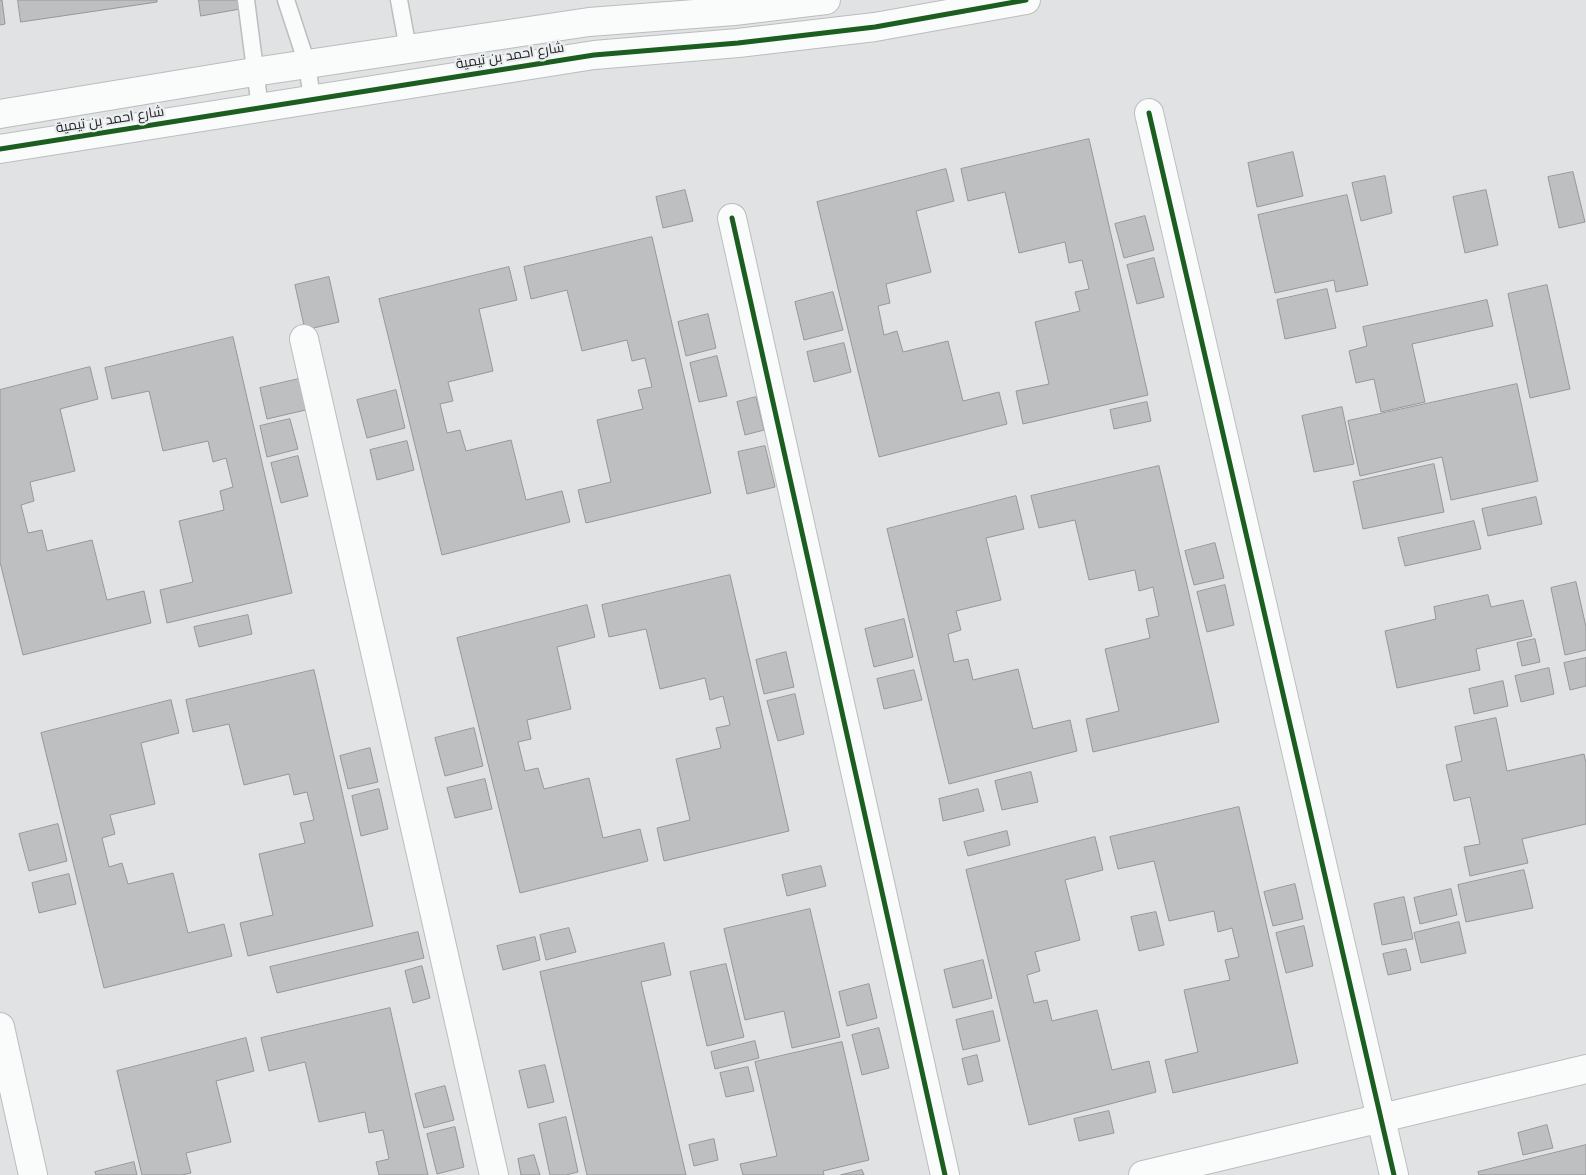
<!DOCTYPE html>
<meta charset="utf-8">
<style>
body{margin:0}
canvas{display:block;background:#e0e2e3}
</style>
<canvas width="1586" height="1175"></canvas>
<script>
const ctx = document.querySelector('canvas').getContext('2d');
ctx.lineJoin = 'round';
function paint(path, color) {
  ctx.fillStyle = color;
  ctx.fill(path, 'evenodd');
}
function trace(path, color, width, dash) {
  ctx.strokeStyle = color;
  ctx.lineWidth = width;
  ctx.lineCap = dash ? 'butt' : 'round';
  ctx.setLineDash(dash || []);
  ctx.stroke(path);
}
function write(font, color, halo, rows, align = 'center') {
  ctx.font = font + ' "Noto Serif",Cairo,serif';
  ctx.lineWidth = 4.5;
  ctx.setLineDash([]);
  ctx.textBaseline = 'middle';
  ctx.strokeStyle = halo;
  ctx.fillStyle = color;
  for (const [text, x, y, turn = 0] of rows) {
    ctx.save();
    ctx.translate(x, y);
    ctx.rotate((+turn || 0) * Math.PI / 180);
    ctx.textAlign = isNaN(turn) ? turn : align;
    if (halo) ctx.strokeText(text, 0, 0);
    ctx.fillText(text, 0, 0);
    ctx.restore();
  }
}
const building = new Path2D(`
 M 0,0 L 2,0 L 5,24 L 0,25 Z
 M 18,0 L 157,0 L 157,2 L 21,22 Z
 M 199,0 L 238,0 L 240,9 L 201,16 Z
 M 1089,139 L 1148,395 L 1023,424 L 1016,391 L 1049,384 L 1035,322 L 1080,311 L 1075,292 L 1089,289 L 1082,260 L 1069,263 L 1065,242 L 1019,253 L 1005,192 L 968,201 L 961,169 Z
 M 1293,152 L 1303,196 L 1257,207 L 1248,163 Z
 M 946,169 L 954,201 L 916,211 L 931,272 L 886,284 L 890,303 L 878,306 L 884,335 L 897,331 L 903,352 L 948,341 L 963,401 L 999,392 L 1007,424 L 879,457 L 817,202 Z
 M 1573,172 L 1585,222 L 1559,228 L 1548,177 Z
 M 1385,176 L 1392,213 L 1361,221 L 1352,183 Z
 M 685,190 L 693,221 L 663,228 L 656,197 Z
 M 1486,190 L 1498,245 L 1465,253 L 1453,197 Z
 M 1347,195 L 1368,285 L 1336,292 L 1334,280 L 1275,293 L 1258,215 Z
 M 1145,216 L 1154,250 L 1124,258 L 1115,224 Z
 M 652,237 L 711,493 L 586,523 L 578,490 L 611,482 L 597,420 L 643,409 L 638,390 L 652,387 L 645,358 L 632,361 L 627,340 L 582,351 L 567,290 L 531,299 L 524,267 Z
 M 1154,258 L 1164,297 L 1137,304 L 1127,265 Z
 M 509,267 L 517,300 L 479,309 L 493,371 L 448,382 L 453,401 L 440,404 L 447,433 L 460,430 L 466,451 L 511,440 L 526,500 L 562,491 L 570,522 L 442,555 L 379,299 Z
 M 329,277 L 339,322 L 305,330 L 295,285 Z
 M 1547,285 L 1570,389 L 1530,398 L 1508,294 Z
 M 1327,289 L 1336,328 L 1285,339 L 1277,300 Z
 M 833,292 L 843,330 L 804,340 L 795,302 Z
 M 1487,300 L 1493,326 L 1412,344 L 1425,402 L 1381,412 L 1374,379 L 1356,383 L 1349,351 L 1367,346 L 1363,327 Z
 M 708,314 L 716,348 L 686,356 L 678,322 Z
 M 233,337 L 292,593 L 167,623 L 160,590 L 193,582 L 179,521 L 224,510 L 220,491 L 233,487 L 226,458 L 213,462 L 208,441 L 163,451 L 149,391 L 112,399 L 105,368 Z
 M 844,343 L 851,372 L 814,382 L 807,352 Z
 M 717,356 L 727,396 L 699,402 L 690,363 Z
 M 90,367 L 98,399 L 60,409 L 75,471 L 30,482 L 34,501 L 21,505 L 28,533 L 42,530 L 47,551 L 92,540 L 107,600 L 144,591 L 151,623 L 23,655 L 0,562 L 0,390 Z
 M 303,378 L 310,409 L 267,419 L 260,388 Z
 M 1517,384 L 1538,481 L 1451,500 L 1442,457 L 1360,476 L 1348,421 Z
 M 396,390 L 405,428 L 367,438 L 357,400 Z
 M 756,397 L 764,430 L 745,435 L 737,402 Z
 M 1147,402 L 1151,421 L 1114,429 L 1110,410 Z
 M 1342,407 L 1354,464 L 1314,472 L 1302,416 Z
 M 290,419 L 298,449 L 267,457 L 260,426 Z
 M 407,441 L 414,470 L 377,480 L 370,450 Z
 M 765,446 L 775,487 L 747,494 L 738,452 Z
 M 298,456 L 308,496 L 281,503 L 271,463 Z
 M 1434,464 L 1444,512 L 1363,529 L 1353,482 Z
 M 1159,466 L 1219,722 L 1093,752 L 1086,719 L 1119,711 L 1105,649 L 1150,638 L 1146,619 L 1159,616 L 1153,587 L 1139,591 L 1135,570 L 1089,580 L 1075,520 L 1039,528 L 1031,496 Z
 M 1016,496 L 1024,529 L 986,538 L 1001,600 L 956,611 L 961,630 L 948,634 L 954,662 L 968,659 L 973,680 L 1018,669 L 1033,729 L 1070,720 L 1077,751 L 949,784 L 887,529 Z
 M 1536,497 L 1542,524 L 1488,536 L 1482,509 Z
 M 1474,521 L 1481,549 L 1405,566 L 1398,538 Z
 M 1215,543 L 1224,578 L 1194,585 L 1185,551 Z
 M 730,575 L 789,831 L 664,861 L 657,828 L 690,820 L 676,759 L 721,748 L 716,728 L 730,725 L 723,696 L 710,700 L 705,678 L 660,689 L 646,629 L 609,637 L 602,605 Z
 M 1576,582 L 1586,627 L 1586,650 L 1565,655 L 1551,588 Z
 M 1225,585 L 1234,625 L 1207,632 L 1197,592 Z
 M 1488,595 L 1491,607 L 1523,600 L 1532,636 L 1476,649 L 1480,670 L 1397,688 L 1385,631 L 1436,619 L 1434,607 Z
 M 587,605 L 595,637 L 557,647 L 571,709 L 527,720 L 531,739 L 518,742 L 525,771 L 538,768 L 544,789 L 589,778 L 603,838 L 640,829 L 648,861 L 520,893 L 457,638 Z
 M 248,615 L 252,634 L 199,647 L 194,627 Z
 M 904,619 L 913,657 L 874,667 L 865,629 Z
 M 1535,639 L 1540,662 L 1522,666 L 1517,643 Z
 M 786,652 L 794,687 L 764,694 L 756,660 Z
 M 1586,658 L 1586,686 L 1570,690 L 1564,663 Z
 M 1549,668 L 1554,694 L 1521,702 L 1515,676 Z
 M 314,670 L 373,926 L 248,956 L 240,923 L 273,915 L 259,854 L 305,843 L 300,823 L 314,820 L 307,792 L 294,795 L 289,774 L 244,785 L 229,724 L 193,732 L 186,700 Z
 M 914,670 L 922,700 L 884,709 L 877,679 Z
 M 1503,681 L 1508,706 L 1474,714 L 1469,689 Z
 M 795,694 L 804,734 L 778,741 L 767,701 Z
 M 171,700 L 179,733 L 141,743 L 155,804 L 110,815 L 115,834 L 102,838 L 109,867 L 122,863 L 128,884 L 173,873 L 188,933 L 224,924 L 232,956 L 104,988 L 41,733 Z
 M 1496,718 L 1507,771 L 1584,754 L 1586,763 L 1586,824 L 1522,839 L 1528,863 L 1470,876 L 1464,847 L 1480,844 L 1470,797 L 1454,801 L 1446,765 L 1462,761 L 1455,727 Z
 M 474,728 L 483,766 L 445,776 L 435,738 Z
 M 370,748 L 378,782 L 348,789 L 340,756 Z
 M 1031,772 L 1038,802 L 1002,810 L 995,781 Z
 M 485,779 L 492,809 L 455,818 L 447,788 Z
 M 379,789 L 388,829 L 361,836 L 352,796 Z
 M 978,789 L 984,811 L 943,821 L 939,799 Z
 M 1239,807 L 1298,1063 L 1173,1093 L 1165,1060 L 1198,1052 L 1184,990 L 1230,980 L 1225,960 L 1239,957 L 1232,928 L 1218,932 L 1214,911 L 1169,921 L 1154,861 L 1118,869 L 1110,837 Z
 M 58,824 L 67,861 L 29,871 L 19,834 Z
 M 1007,831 L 1010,845 L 968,856 L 964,842 Z
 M 1095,837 L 1103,870 L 1065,880 L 1080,940 L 1035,952 L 1040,971 L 1027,975 L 1034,1003 L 1047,1000 L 1052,1021 L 1097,1010 L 1112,1070 L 1149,1061 L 1156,1092 L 1029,1125 L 966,870 Z
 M 821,866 L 826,886 L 787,896 L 782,875 Z
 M 1524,870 L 1533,908 L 1466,922 L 1458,885 Z
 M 69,874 L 76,904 L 39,913 L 32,883 Z
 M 1295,884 L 1303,919 L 1273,926 L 1264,892 Z
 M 1451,889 L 1457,915 L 1420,924 L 1414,898 Z
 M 1404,897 L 1413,939 L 1382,945 L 1374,904 Z
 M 810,909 L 840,1037 L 792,1048 L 784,1011 L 745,1020 L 724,929 Z
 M 1156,912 L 1164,945 L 1139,951 L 1131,917 Z
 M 1459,922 L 1466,953 L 1421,963 L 1414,933 Z
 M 1304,926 L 1313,966 L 1286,973 L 1276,933 Z
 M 569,928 L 576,952 L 546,960 L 540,935 Z
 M 418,932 L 424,958 L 277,993 L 270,967 Z
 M 535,937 L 540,960 L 503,970 L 497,946 Z
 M 664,943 L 671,975 L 641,982 L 686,1175 L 587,1175 L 540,972 Z
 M 1406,949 L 1411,970 L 1388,975 L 1383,954 Z
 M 983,960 L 992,998 L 953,1008 L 944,970 Z
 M 726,964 L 744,1037 L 707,1046 L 690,972 Z
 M 422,966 L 430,998 L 413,1003 L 405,971 Z
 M 869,984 L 877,1018 L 847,1026 L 839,992 Z
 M 390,1008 L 428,1175 L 379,1175 L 376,1162 L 389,1159 L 383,1130 L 369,1133 L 365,1112 L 319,1122 L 305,1062 L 269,1071 L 261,1038 Z
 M 993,1011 L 1000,1041 L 963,1050 L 956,1020 Z
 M 879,1028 L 889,1068 L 862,1075 L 852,1035 Z
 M 246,1038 L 254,1071 L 216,1081 L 231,1142 L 186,1153 L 191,1173 L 182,1175 L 142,1175 L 117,1071 Z
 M 755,1041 L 759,1058 L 715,1069 L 711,1052 Z
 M 842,1042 L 869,1160 L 823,1171 L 824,1175 L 743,1175 L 740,1164 L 777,1156 L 755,1062 Z
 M 977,1055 L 983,1081 L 968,1085 L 962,1059 Z
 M 545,1065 L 554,1102 L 528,1108 L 519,1071 Z
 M 748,1067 L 754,1091 L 726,1097 L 720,1073 Z
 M 445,1086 L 454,1120 L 424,1128 L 415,1094 Z
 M 1109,1111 L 1114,1133 L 1079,1141 L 1074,1119 Z
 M 566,1117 L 578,1172 L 566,1175 L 550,1175 L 539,1124 Z
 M 1547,1125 L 1553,1148 L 1523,1155 L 1518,1133 Z
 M 455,1127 L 464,1167 L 437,1174 L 427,1134 Z
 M 714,1139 L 718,1160 L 694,1166 L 689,1145 Z
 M 1586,1145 L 1586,1175 L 1479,1175 L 1478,1172 Z
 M 534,1155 L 540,1175 L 521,1175 L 518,1159 Z
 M 134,1162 L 137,1175 L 96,1175 L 95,1172 Z
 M 862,1170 L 864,1175 L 841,1175 Z`);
paint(building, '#bdbfc0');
trace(building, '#969798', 1);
const service = new Path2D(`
 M 246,0 L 260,108
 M 286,0 L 307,64 L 312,99
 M 399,0 L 408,49`);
const minor = new Path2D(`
 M 1149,113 L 1394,1175
 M 732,218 L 945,1175
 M 304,339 L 494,1175
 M 0,1027 L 33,1175
 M 1143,1175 L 1586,1069`);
const tertiary = new Path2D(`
 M 0,114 L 254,72 L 589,22 L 734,11 L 826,0
 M 0,149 L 594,55 L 738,43 L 875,27 L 1026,0`);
trace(service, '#bbbdbe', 19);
trace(minor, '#bbbdbe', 30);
trace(tertiary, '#bbbdbe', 30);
trace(service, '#fafbfb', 16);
trace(minor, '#fafbfb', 28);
trace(tertiary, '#fafbfb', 28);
trace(new Path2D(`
 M 1149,113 L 1394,1175
 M 0,149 L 594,55 L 738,43 L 875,27 L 1026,0
 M 732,218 L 945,1175`), '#1b5e20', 5);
write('14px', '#1e1f20', '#eceff1', [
 ["شارع احمد بن تيمية",510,56,-9],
 ["شارع احمد بن تيمية",110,120,-9]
]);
</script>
